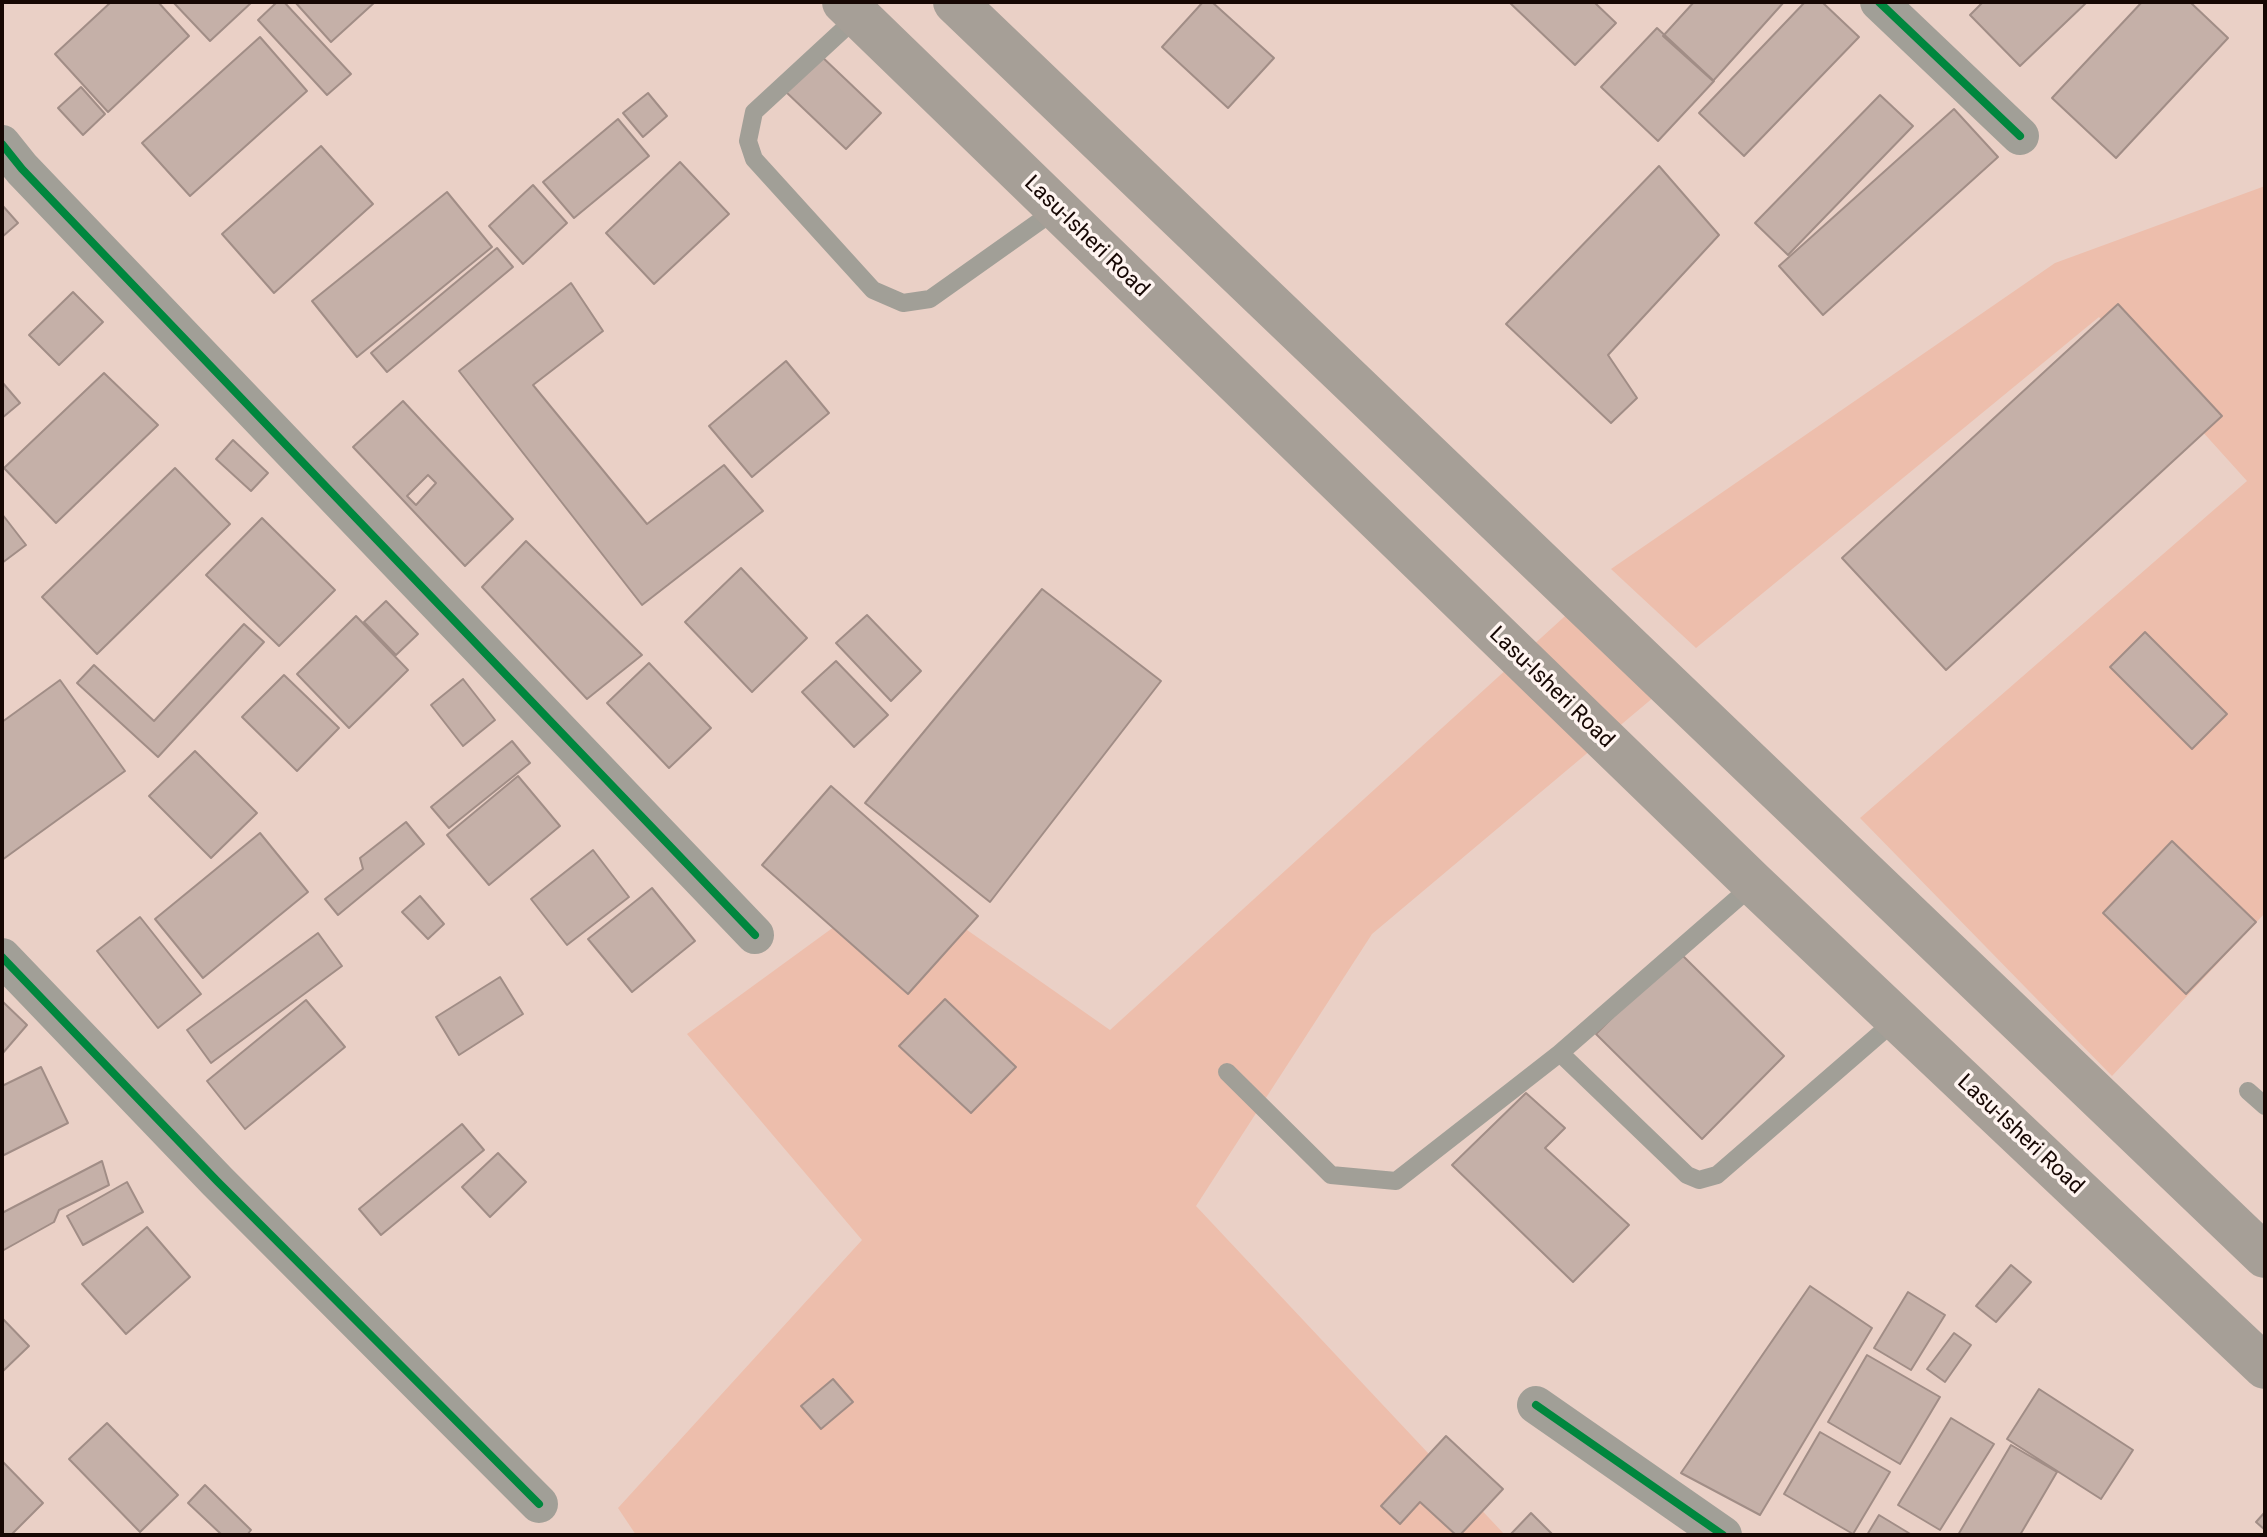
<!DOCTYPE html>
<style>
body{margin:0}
#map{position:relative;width:2267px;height:1537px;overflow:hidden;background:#ead0c6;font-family:Roboto,sans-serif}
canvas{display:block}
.frame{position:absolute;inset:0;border:4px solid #160703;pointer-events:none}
</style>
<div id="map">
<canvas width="2267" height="1537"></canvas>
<div class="frame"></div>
</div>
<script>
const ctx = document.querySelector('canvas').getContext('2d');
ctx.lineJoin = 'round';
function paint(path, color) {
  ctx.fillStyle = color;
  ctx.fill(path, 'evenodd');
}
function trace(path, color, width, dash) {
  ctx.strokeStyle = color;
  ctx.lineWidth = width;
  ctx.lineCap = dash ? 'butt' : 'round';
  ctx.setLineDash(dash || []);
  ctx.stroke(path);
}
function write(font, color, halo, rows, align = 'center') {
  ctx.font = font + ' Roboto,sans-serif';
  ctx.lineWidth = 7;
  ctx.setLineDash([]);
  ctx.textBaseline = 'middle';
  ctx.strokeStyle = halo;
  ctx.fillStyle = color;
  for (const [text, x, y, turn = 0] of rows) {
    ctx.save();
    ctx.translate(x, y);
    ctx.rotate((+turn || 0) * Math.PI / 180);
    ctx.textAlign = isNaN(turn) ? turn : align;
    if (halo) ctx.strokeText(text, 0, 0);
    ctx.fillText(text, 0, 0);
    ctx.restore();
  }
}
paint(new Path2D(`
 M 2265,186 L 2265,913 L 2112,1076 L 1860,818 L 2247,481 L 2099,317 L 1696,648 L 1611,569 L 2055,263 Z
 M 1586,597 L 1673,681 L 1372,934 L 1196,1206 L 1505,1535 L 636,1535 L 618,1508 L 862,1240 L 687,1034 L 897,881 L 1110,1030 Z`), '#edbeac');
const building = new Path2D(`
 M 111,2 L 158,2 L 189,36 L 108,112 L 55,54 Z
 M 173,2 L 252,2 L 210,41 Z
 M 277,2 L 284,2 L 351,74 L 327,95 L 258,20 Z
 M 295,2 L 375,2 L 331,42 Z
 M 1203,2 L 1212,2 L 1274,58 L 1228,108 L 1162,47 Z
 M 1509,2 L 1594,2 L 1616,23 L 1575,65 Z
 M 1694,2 L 1784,2 L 1713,81 L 1663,36 Z
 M 1805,2 L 1822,2 L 1859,37 L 1744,156 L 1699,113 Z
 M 1983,2 L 2087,2 L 2020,66 L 1970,15 Z
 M 2142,2 L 2190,2 L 2228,38 L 2116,158 L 2052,98 Z
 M 1657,28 L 1714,81 L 1658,141 L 1601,87 Z
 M 260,37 L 307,91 L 190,196 L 142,143 Z
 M 819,54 L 881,113 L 846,149 L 785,91 Z
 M 81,87 L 105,114 L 83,135 L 58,108 Z
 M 648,93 L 667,116 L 643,137 L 623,113 Z
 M 1880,95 L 1913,126 L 1788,255 L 1755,223 Z
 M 1954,109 L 1998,157 L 1823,315 L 1779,266 Z
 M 618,119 L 649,156 L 574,218 L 543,182 Z
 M 321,146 L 373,204 L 274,293 L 222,234 Z
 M 680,162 L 729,214 L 654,284 L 606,233 Z
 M 1659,166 L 1719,235 L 1608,355 L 1637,398 L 1611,423 L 1506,324 Z
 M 533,185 L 567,223 L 523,264 L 489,226 Z
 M 447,192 L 492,247 L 357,357 L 312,301 Z
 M 2,205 L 18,223 L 2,237 Z
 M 497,248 L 513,267 L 387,372 L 371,353 Z
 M 571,283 L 603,331 L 533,385 L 647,524 L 724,465 L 763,511 L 642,605 L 459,371 Z
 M 73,292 L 103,322 L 59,365 L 29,335 Z
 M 2118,304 L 2222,416 L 1946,670 L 1842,558 Z
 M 786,361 L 829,413 L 752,477 L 709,426 Z
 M 104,373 L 158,425 L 56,523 L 4,468 Z
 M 2,382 L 20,403 L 2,418 Z
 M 403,401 L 513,519 L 465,566 L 353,447 ZM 428,475 L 436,483 L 416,505 L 407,496 Z
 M 233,440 L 268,473 L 251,491 L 216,459 Z
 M 175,468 L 230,524 L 97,654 L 42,597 Z
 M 2,514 L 26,545 L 2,563 Z
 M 262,518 L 335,590 L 279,646 L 206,575 Z
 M 526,541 L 642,655 L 587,699 L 482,587 Z
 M 741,568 L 807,638 L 752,692 L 685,622 Z
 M 1042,589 L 1161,681 L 990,902 L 865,803 Z
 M 386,601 L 418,634 L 396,655 L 364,622 Z
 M 867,615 L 921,671 L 891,701 L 836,643 Z
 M 356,616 L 408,670 L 349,728 L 297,674 Z
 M 244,624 L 264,642 L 158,757 L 77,683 L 94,665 L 154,721 Z
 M 2145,632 L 2227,714 L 2192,749 L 2110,667 Z
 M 836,661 L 888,715 L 854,747 L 802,692 Z
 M 649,663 L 711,728 L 669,768 L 607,703 Z
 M 284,675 L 339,728 L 297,771 L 242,717 Z
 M 463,679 L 495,720 L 463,746 L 431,705 Z
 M 60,680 L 125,771 L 2,860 L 2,722 Z
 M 512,741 L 530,763 L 449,828 L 431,807 Z
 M 195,751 L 257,813 L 211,858 L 149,796 Z
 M 518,776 L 560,826 L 489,885 L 447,835 Z
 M 831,786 L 978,916 L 908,994 L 762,865 Z
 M 406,822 L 424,844 L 338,915 L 325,899 L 363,869 L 360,858 Z
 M 260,833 L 308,892 L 203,978 L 155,919 Z
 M 2172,841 L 2256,922 L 2186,994 L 2103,913 Z
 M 593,850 L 629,897 L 567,945 L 531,899 Z
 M 652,888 L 695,941 L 632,992 L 588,939 Z
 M 420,896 L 444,924 L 428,939 L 402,912 Z
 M 140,917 L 201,994 L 158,1028 L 97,951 Z
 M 318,933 L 342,966 L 211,1063 L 187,1030 Z
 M 1678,951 L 1784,1056 L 1702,1139 L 1596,1034 Z
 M 500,977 L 523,1014 L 459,1055 L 436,1017 Z
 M 945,999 L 1016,1067 L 971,1113 L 899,1046 Z
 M 306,1000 L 345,1047 L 245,1129 L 207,1081 Z
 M 2,1001 L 27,1025 L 2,1054 Z
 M 41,1067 L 68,1123 L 2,1156 L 2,1086 Z
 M 1526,1093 L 1565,1128 L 1545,1148 L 1629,1225 L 1573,1282 L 1452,1165 Z
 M 462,1124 L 484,1150 L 381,1235 L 359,1209 Z
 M 498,1153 L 526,1182 L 490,1217 L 462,1187 Z
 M 102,1161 L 109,1185 L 59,1210 L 54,1222 L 2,1251 L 2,1213 Z
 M 127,1182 L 143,1212 L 83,1245 L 67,1216 Z
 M 147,1227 L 190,1277 L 126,1334 L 82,1284 Z
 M 2011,1265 L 2031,1282 L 1996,1322 L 1976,1306 Z
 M 1810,1286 L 1872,1328 L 1760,1515 L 1681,1473 Z
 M 1908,1292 L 1945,1315 L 1911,1370 L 1874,1348 Z
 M 2,1318 L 29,1346 L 2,1372 Z
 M 1954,1333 L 1971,1345 L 1945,1382 L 1927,1369 Z
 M 1867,1355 L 1940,1397 L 1900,1464 L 1828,1422 Z
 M 833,1379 L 853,1402 L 821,1429 L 801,1406 Z
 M 2039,1389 L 2133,1450 L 2101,1499 L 2007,1439 Z
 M 1951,1418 L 1994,1444 L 1940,1530 L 1898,1505 Z
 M 107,1423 L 178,1495 L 140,1532 L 69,1459 Z
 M 1820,1432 L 1890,1472 L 1853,1534 L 1784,1494 Z
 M 1446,1436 L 1503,1489 L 1460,1535 L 1456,1535 L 1420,1502 L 1400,1524 L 1381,1506 Z
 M 2011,1445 L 2057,1472 L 2020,1535 L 1958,1535 Z
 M 2,1461 L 43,1503 L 11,1535 L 2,1535 Z
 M 205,1485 L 251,1530 L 247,1535 L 222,1535 L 188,1503 Z
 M 2265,1512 L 2265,1530 L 2256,1522 Z
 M 1531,1513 L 1553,1535 L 1510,1535 Z
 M 1879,1515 L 1912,1535 L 1867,1535 Z`);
paint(building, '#c5b0a8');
trace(building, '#a18d86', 2);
trace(new Path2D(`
 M 858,16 L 754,112 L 748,141 L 754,159 L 873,290 L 903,303 L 930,299 L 1057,209
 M 1754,884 L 1560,1053 L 1687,1175 L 1699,1180 L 1717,1175 L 1897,1019
 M 1227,1072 L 1331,1175 L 1396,1181 L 1560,1053
 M 2248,1091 L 2265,1106`), '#a19f97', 18);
trace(new Path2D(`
 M 1879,2 L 2020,136
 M 2,144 L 22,169 L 755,935
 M 2,957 L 217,1181 L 539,1504
 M 1536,1405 L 1723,1535`), '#a19f97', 38);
trace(new Path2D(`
 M 844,2 L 1754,884 L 2265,1367
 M 955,2 L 2265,1256`), '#a69f97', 44);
trace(new Path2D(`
 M 1879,2 L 2020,136
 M 2,144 L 22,169 L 755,935
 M 2,957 L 217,1181 L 539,1504
 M 1536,1405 L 1723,1535`), '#00873e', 8);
write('22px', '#160703', '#fef4f0', [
 ["Lasu-Isheri Road",1086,237,44],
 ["Lasu-Isheri Road",1551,688,44],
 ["Lasu-Isheri Road",2020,1135,43]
]);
</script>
